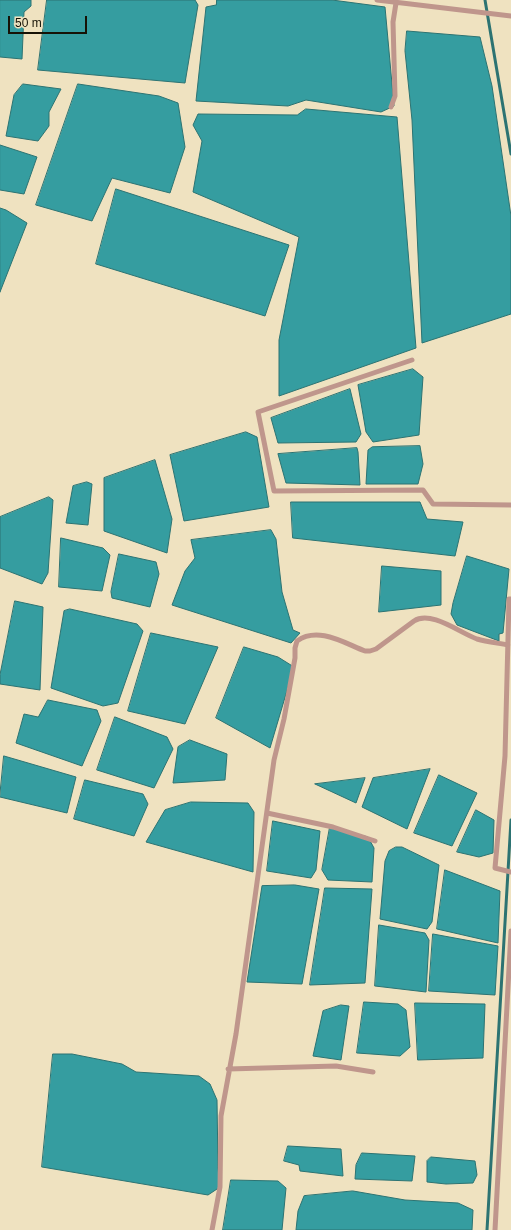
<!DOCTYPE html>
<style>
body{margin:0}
#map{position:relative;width:511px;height:1230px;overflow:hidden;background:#efe2c0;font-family:Arial,sans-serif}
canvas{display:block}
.scale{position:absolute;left:8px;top:16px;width:79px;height:18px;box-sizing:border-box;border:2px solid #161206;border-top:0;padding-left:5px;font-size:12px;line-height:14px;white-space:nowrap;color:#161206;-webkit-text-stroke:3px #efe2c0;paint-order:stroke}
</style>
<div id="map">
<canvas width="511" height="1230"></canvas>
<div class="scale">50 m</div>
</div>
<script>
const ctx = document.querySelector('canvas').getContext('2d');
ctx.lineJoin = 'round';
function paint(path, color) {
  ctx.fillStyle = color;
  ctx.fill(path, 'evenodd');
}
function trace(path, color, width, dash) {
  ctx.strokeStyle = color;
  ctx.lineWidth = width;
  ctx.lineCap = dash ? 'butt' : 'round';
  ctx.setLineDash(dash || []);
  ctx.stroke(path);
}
const water = new Path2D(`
 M 0,0 L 31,0 L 31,6 L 24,12 L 22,59 L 0,57 Z
 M 47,0 L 195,0 L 198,5 L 185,83 L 38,70 Z
 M 217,0 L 332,0 L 385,7 L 394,106 L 381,112 L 306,100 L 288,106 L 196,101 L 206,7 L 216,5 Z
 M 407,31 L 480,37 L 492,86 L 511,216 L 511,314 L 422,343 L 412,120 L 405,51 Z
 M 23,84 L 61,89 L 49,112 L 49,126 L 38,141 L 6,136 L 14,95 Z
 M 78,84 L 159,96 L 178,103 L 185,147 L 170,193 L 112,178 L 92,221 L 36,205 Z
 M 306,109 L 397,117 L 416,348 L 279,396 L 279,340 L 299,237 L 193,192 L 202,141 L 193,125 L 198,114 L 297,115 Z
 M 0,145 L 37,157 L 24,194 L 0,190 Z
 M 116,189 L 289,245 L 265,316 L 96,264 Z
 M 0,208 L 6,210 L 27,223 L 0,292 Z
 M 413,369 L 423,377 L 419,435 L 373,442 L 366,432 L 358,385 Z
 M 350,389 L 361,434 L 356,442 L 278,443 L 271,418 Z
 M 246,432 L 257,437 L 269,507 L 184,521 L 170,455 Z
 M 420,446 L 423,464 L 418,484 L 366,484 L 368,450 L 372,447 Z
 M 357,448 L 358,452 L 360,485 L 286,483 L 278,454 Z
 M 155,460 L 172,519 L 167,553 L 104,531 L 104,478 Z
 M 87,482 L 92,484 L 88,525 L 66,523 L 73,486 Z
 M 49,497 L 53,500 L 48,573 L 42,584 L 0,568 L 0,517 Z
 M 291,502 L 420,502 L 427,519 L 463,522 L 455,556 L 293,538 Z
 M 271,530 L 276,539 L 282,592 L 293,630 L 300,633 L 291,643 L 172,605 L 185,571 L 195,558 L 191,540 Z
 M 61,538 L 103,548 L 110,555 L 102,591 L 59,587 Z
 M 119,554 L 156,562 L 159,574 L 150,607 L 112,598 L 111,592 Z
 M 467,556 L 509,569 L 503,633 L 499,634 L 499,641 L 457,625 L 451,614 L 453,603 Z
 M 382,566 L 441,571 L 441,605 L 379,612 Z
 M 15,601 L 43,607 L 40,690 L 0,684 L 0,675 Z
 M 70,609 L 137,624 L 143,631 L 118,703 L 103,706 L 51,688 L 64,611 Z
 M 151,633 L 218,647 L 185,724 L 128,711 Z
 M 244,647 L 278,657 L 294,667 L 270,748 L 216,718 Z
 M 48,700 L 97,710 L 101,721 L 82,766 L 16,743 L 24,714 L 38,717 Z
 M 115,717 L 167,737 L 173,749 L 154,788 L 97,770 Z
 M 190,740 L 227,754 L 225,780 L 173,783 L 178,747 Z
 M 4,756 L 76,777 L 67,813 L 0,797 Z
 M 430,769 L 407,829 L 362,807 L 373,778 Z
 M 439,775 L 477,793 L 452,846 L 414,833 Z
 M 365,778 L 356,803 L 315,784 Z
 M 85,780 L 143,794 L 148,804 L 134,836 L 74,819 Z
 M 191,802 L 248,803 L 254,812 L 253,872 L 146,842 L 165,810 Z
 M 476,810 L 494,820 L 493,853 L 479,857 L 457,852 Z
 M 273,821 L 320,831 L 316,870 L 311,878 L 267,871 Z
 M 330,827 L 368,837 L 374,848 L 372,882 L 328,880 L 322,870 Z
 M 396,847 L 402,847 L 439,865 L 432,922 L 427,929 L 380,919 L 385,861 L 389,851 Z
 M 445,870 L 500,891 L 498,943 L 437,929 Z
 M 295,885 L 319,889 L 302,984 L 247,982 L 262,886 Z
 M 325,888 L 372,889 L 365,983 L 310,985 Z
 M 379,925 L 425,933 L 429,940 L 426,992 L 375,986 Z
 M 433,934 L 498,946 L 495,995 L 429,991 Z
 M 364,1002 L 398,1004 L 406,1010 L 410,1047 L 400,1056 L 357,1053 Z
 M 415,1003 L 485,1004 L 483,1058 L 418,1060 Z
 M 341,1005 L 349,1006 L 341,1060 L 313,1056 L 323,1011 Z
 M 53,1054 L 72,1054 L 122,1064 L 136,1072 L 199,1076 L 210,1084 L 217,1100 L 218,1168 L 220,1187 L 208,1195 L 42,1167 Z
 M 288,1146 L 341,1149 L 343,1176 L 300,1171 L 299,1165 L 284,1161 Z
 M 362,1153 L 415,1156 L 412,1181 L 355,1179 L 356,1165 Z
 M 431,1157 L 475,1161 L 477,1175 L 473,1183 L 446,1184 L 427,1182 L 427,1161 Z
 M 231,1180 L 278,1181 L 286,1188 L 282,1230 L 223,1230 Z
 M 353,1191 L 405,1200 L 458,1203 L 473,1210 L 472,1230 L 296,1230 L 298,1211 L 304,1196 Z`);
paint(water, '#359da0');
trace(water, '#2c7372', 1);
trace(new Path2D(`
 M 485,0 L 511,154
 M 487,1230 L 511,820`), '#2c7372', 3);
trace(new Path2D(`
 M 377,0 L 511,16
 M 391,107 L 395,96 L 393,22 L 396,3
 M 412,360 L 258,412 L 274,491 L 423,490 L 433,504 L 511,505
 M 511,599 L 509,599 L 505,756 L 495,868 L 511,872
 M 267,813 L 333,827 L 375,841
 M 228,1069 L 336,1066 L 373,1072
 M 212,1230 L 220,1187 L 221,1116 L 236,1034 L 274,760 L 284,719 L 295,658 L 295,648 L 297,641 C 318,626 344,643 365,651 L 370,651 L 376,649 L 414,621 C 431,610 460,633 477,639 C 487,642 498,643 508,645
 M 495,1230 L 511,931`), '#bf968c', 5);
</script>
